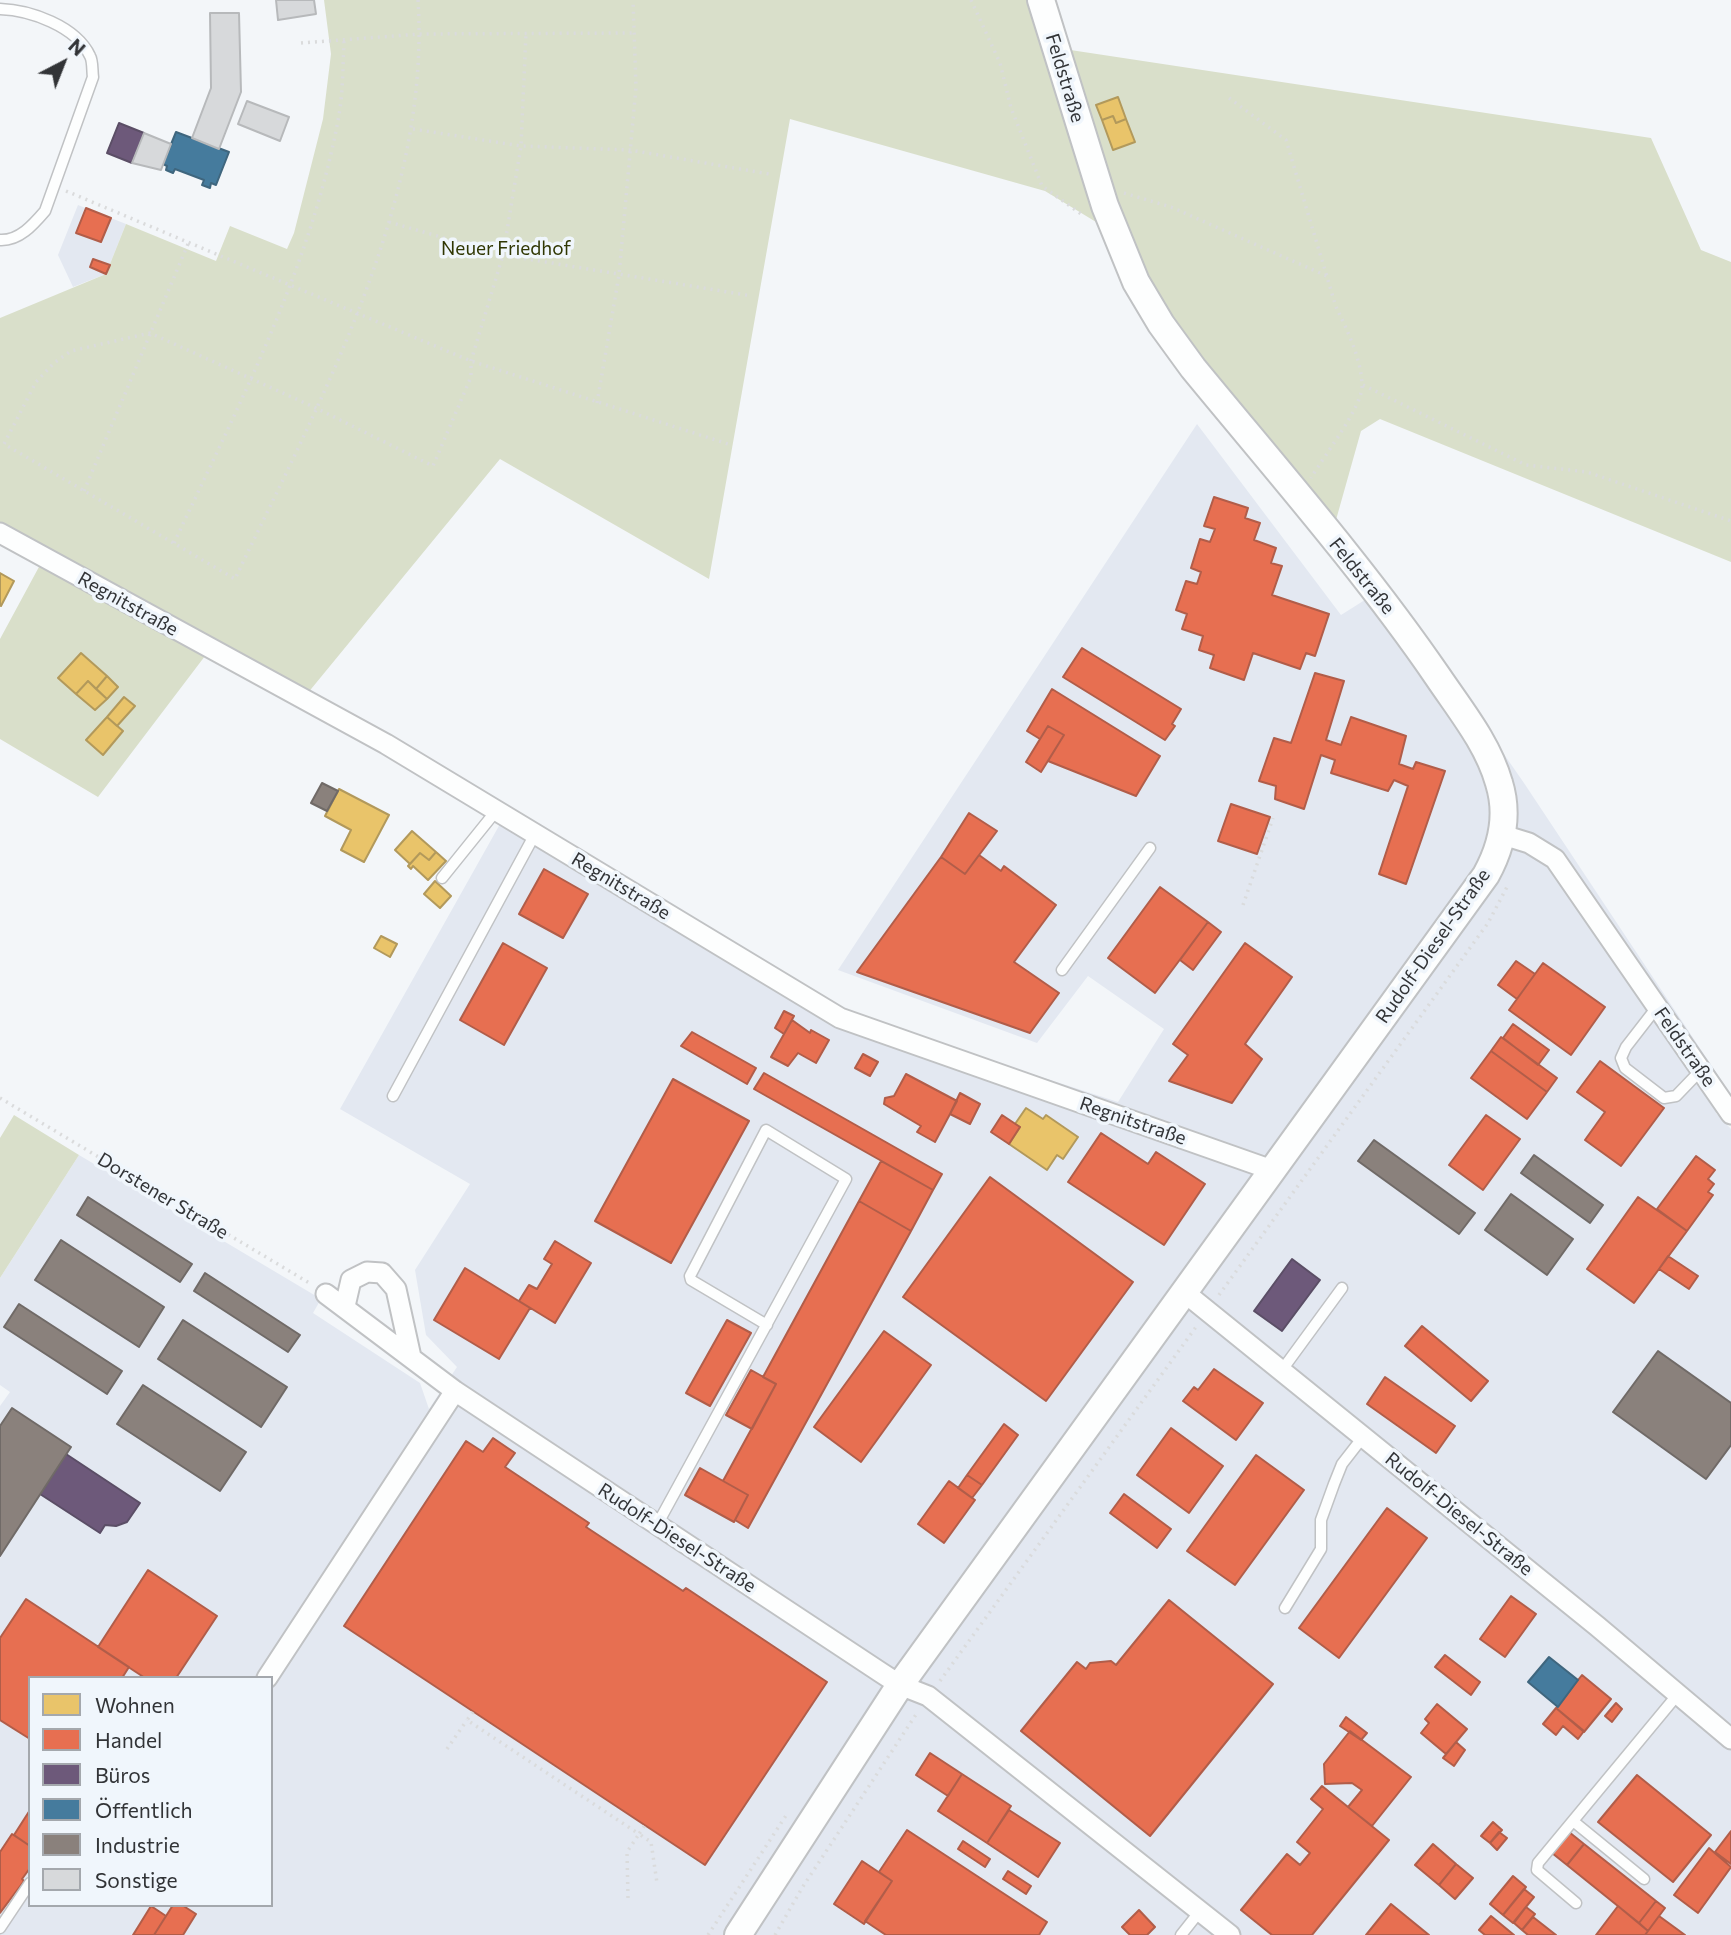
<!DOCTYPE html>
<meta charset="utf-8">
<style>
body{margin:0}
#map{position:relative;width:1731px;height:1935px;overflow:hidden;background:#f3f6f9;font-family:Commissioner,sans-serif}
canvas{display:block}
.legend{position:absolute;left:28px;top:1676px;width:245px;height:231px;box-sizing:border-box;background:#f0f6fc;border:2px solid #a4a8ad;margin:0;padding:9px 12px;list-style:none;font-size:21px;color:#323437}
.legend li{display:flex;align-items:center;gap:14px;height:35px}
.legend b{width:35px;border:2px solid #a4a8ad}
.north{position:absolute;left:28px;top:28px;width:70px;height:70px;-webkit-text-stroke:5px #f0f6fc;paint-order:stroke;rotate:42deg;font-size:19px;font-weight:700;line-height:28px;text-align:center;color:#323437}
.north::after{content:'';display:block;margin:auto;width:24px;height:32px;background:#323437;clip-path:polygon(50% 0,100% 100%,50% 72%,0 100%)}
</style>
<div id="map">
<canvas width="1731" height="1935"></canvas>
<ul class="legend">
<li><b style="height:19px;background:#e9c46a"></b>Wohnen</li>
<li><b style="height:19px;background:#e76f51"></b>Handel</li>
<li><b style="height:19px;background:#6d597a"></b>Büros</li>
<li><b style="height:19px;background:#457b9d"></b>Öffentlich</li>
<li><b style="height:19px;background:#8a817c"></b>Industrie</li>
<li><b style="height:19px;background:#d7d9db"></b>Sonstige</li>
</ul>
<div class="north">N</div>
</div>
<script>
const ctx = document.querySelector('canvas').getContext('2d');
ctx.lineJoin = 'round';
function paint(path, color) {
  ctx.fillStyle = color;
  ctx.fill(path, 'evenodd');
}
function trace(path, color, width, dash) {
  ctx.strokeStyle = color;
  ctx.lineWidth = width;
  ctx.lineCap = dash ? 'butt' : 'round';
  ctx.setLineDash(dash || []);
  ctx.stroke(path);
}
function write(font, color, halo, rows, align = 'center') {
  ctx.font = font + ' Commissioner,sans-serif';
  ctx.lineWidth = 7;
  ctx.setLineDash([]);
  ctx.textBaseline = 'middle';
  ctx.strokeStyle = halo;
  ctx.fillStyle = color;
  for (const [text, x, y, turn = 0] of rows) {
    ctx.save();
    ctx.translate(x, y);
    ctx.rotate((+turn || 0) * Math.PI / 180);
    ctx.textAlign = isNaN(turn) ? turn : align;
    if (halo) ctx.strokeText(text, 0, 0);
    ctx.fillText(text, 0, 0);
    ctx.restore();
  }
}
paint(new Path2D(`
 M 78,205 L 126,224 L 106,274 L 73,287 L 58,255 Z
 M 1197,424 L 1341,615 L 1387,586 L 1524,783 L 1731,1095 L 1716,1113 L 1731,1129 L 1731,1935 L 0,1935 L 0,1406 L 10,1392 L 0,1385 L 0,1278 L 79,1155 L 321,1299 L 313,1313 L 420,1383 L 429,1409 L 457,1367 L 426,1335 L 415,1270 L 470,1184 L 340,1109 L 509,808 L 839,1011 L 1118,1102 L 1164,1029 L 1088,976 L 1037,1043 L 838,970 ZM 30,1678 L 271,1678 L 271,1905 L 30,1905 Z`), '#e3e8f1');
paint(new Path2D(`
 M 324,0 L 1030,0 L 1044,46 L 1651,138 L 1701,250 L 1731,262 L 1731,562 L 1380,419 L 1361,431 L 1334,527 L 1161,319 L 1101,225 L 1045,191 L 790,119 L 709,579 L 500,459 L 307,694 L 0,524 L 0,318 L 106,274 L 126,224 L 216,261 L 230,226 L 287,249 L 294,233 L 323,119 L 331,54 Z
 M 40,565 L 205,656 L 98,797 L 0,739 L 0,639 Z
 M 14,1115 L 79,1155 L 0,1278 L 0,1138 Z`), '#d9dfca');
const homes = new Path2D(`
 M 1118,97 L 1126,119 L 1116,123 L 1113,116 L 1102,120 L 1096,105 Z
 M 1113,116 L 1116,123 L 1126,119 L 1135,142 L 1113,150 L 1102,120 Z
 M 0,573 L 14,581 L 1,606 L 0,605 Z
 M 81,653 L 107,676 L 96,689 L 88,681 L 76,694 L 58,678 Z
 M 107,676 L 118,687 L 107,699 L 96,689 Z
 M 88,681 L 107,699 L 95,710 L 76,694 Z
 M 124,697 L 135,706 L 117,726 L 107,717 Z
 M 107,717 L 123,731 L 103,755 L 86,740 Z
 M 339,789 L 389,815 L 364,862 L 341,850 L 351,830 L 325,816 Z
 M 412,831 L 436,852 L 429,860 L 420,853 L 410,864 L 395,850 Z
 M 436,852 L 446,861 L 428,880 L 413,866 L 411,869 L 408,866 L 420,853 L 429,860 Z
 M 435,881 L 451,896 L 440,908 L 424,894 Z
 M 381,936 L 397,944 L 390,957 L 374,948 Z
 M 1026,1108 L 1043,1119 L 1046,1115 L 1078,1137 L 1063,1159 L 1057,1155 L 1047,1170 L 1009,1144 L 1020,1127 L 1015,1124 Z`);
paint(homes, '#e9c46a');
trace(homes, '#b2995b', 2);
const shops = new Path2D(`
 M 86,208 L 111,218 L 101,242 L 76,233 Z
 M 93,259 L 110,265 L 106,274 L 90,267 Z
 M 1214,497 L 1248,508 L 1245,518 L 1260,523 L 1254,540 L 1276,548 L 1271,563 L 1282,566 L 1272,595 L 1329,614 L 1315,656 L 1306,653 L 1300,669 L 1253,653 L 1244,680 L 1210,668 L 1214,655 L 1199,650 L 1203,636 L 1182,629 L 1187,614 L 1176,610 L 1186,581 L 1197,584 L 1201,572 L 1191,568 L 1200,539 L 1210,542 L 1215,529 L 1204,526 Z
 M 1082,648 L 1181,709 L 1172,724 L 1175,726 L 1165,740 L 1063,677 Z
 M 1315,673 L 1344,681 L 1326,740 L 1341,745 L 1351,717 L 1406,736 L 1399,764 L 1413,769 L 1416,762 L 1445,771 L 1406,884 L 1379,874 L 1408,786 L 1394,780 L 1388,791 L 1331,773 L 1335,760 L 1321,755 L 1304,809 L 1275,799 L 1276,786 L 1259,781 L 1274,738 L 1291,743 Z
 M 1052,689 L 1160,756 L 1136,796 L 1048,761 L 1064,735 L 1048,726 L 1040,739 L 1027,731 Z
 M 1048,726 L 1064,735 L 1041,772 L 1026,762 Z
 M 1231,804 L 1270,817 L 1257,854 L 1218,841 Z
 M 969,813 L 997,831 L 965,874 L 941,857 Z
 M 979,855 L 1001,871 L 1004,866 L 1056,905 L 1014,962 L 1059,993 L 1030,1033 L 857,972 L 941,857 L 965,874 Z
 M 544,869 L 588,894 L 563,938 L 519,914 Z
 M 1160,887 L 1208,922 L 1155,993 L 1108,958 Z
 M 1208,922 L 1221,932 L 1193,970 L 1180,960 Z
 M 503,943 L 547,968 L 504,1045 L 460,1020 Z
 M 1245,943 L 1292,977 L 1245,1044 L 1262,1059 L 1232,1103 L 1169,1081 L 1188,1055 L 1173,1044 Z
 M 1516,961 L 1535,974 L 1517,999 L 1498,985 Z
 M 1543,963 L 1605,1007 L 1571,1055 L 1509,1010 Z
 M 784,1011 L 794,1016 L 784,1034 L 775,1028 Z
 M 792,1020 L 810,1033 L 811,1030 L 829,1040 L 816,1063 L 798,1053 L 788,1066 L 771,1057 Z
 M 1513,1024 L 1549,1050 L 1538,1065 L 1503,1038 Z
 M 692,1032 L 756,1068 L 747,1084 L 681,1046 Z
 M 1501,1037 L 1557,1078 L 1547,1092 L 1491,1051 Z
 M 1491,1051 L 1547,1092 L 1527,1119 L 1471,1078 Z
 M 863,1054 L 878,1062 L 870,1076 L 855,1068 Z
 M 1600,1061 L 1664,1108 L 1621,1166 L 1585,1140 L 1605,1112 L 1577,1092 Z
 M 764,1073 L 942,1174 L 933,1190 L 754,1089 Z
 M 906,1074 L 957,1101 L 935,1142 L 917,1132 L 921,1126 L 884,1104 L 885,1098 L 894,1096 Z
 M 673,1079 L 749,1121 L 671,1263 L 595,1221 Z
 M 960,1093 L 980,1104 L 970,1124 L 950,1114 Z
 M 1002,1115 L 1020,1127 L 1009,1144 L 991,1132 Z
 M 1486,1115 L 1520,1139 L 1483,1190 L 1449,1165 Z
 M 1101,1133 L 1148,1164 L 1156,1152 L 1205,1184 L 1164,1245 L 1068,1182 Z
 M 1696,1156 L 1715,1170 L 1708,1179 L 1714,1184 L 1708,1192 L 1713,1195 L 1687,1231 L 1657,1209 Z
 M 881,1161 L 933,1190 L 911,1231 L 859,1201 Z
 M 990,1177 L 1133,1282 L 1046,1401 L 903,1297 Z
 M 1638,1197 L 1687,1231 L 1634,1303 L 1587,1269 Z
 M 859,1201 L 911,1231 L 748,1528 L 735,1520 L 748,1495 L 723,1481 L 776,1384 L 763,1377 Z
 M 555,1241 L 591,1263 L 555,1323 L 519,1301 L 529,1285 L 537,1289 L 552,1264 L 544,1259 Z
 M 1668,1256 L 1698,1276 L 1689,1289 L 1659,1269 Z
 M 465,1268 L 530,1308 L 499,1359 L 434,1320 Z
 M 727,1320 L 751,1333 L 710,1406 L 686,1393 Z
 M 1422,1326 L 1488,1381 L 1471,1401 L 1405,1346 Z
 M 884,1331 L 931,1365 L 861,1462 L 814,1427 Z
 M 1214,1369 L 1263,1403 L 1236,1440 L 1183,1401 L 1194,1387 L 1198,1390 Z
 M 751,1370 L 776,1384 L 752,1429 L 726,1415 Z
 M 1385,1377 L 1455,1426 L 1436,1453 L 1367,1404 Z
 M 1004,1424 L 1018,1435 L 982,1485 L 967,1475 Z
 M 1171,1428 L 1223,1466 L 1189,1513 L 1137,1475 Z
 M 493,1438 L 515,1453 L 505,1467 L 589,1523 L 586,1527 L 683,1591 L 686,1588 L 827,1682 L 705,1865 L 344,1626 L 466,1441 L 483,1452 Z
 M 1256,1455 L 1304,1490 L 1235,1585 L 1187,1551 Z
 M 700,1468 L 748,1495 L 734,1522 L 685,1495 Z
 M 967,1475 L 982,1485 L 972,1498 L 958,1488 Z
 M 949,1481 L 975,1500 L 944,1543 L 918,1524 Z
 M 1124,1494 L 1171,1529 L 1157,1548 L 1110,1513 Z
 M 1387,1508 L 1427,1538 L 1339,1658 L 1299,1628 Z
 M 148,1570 L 217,1616 L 176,1678 L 145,1678 L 98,1647 Z
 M 1511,1596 L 1536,1614 L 1505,1657 L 1480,1639 Z
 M 26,1599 L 129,1667 L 122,1678 L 30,1678 L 30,1739 L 0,1720 L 0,1638 Z
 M 1169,1600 L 1273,1684 L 1150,1836 L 1021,1731 L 1077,1662 L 1086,1669 L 1090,1663 L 1111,1661 L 1116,1665 Z
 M 1445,1655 L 1480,1682 L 1471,1695 L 1435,1667 Z
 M 1582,1675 L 1611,1699 L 1584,1732 L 1556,1708 Z
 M 1616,1703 L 1622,1709 L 1612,1722 L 1605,1716 Z
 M 1437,1704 L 1467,1729 L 1446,1754 L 1421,1733 L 1429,1723 L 1425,1719 Z
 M 1556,1708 L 1584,1731 L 1578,1739 L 1563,1726 L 1556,1735 L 1543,1724 Z
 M 1346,1717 L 1367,1733 L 1361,1740 L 1340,1726 Z
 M 1350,1731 L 1411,1777 L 1372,1826 L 1348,1807 L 1362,1790 L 1352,1783 L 1325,1784 L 1324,1764 Z
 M 1456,1742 L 1465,1750 L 1454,1766 L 1443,1758 Z
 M 930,1753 L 962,1774 L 948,1796 L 916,1775 Z
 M 962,1774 L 1011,1806 L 987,1843 L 938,1811 Z
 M 1637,1775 L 1711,1835 L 1673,1882 L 1598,1822 Z
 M 1322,1786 L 1389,1840 L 1312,1935 L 1272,1935 L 1241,1910 L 1287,1854 L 1300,1865 L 1310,1853 L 1297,1842 L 1323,1809 L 1311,1799 Z
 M 30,1810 L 30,1846 L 14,1835 Z
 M 1009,1810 L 1060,1843 L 1038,1877 L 987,1843 Z
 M 1493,1822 L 1502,1830 L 1490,1843 L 1481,1836 Z
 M 907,1830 L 1047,1922 L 1039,1935 L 886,1935 L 865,1921 L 892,1881 L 879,1872 Z
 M 1731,1831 L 1731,1864 L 1715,1852 Z
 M 1499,1832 L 1507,1838 L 1497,1850 L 1490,1843 Z
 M 1569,1832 L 1584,1844 L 1567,1865 L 1552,1853 Z
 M 12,1834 L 30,1846 L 30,1868 L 22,1879 L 24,1881 L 0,1913 L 0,1852 Z
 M 963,1841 L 990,1859 L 985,1867 L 958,1849 Z
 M 1433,1844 L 1456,1864 L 1439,1885 L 1415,1865 Z
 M 1584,1844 L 1656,1901 L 1639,1923 L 1567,1865 Z
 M 1709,1848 L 1731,1867 L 1698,1913 L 1674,1895 Z
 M 862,1861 L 892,1881 L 864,1924 L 834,1904 Z
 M 1456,1864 L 1473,1878 L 1455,1899 L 1439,1885 Z
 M 1008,1871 L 1031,1886 L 1026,1894 L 1003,1879 Z
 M 1513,1876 L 1526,1887 L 1503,1915 L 1490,1904 Z
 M 1524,1889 L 1534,1897 L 1513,1923 L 1503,1915 Z
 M 1656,1901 L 1665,1908 L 1648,1931 L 1639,1923 Z
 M 1391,1904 L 1429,1935 L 1366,1935 Z
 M 173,1905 L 182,1905 L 196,1914 L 183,1935 L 154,1935 Z
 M 151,1906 L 166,1916 L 154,1935 L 133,1935 Z
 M 1618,1906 L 1648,1931 L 1645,1935 L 1596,1935 Z
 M 1526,1907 L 1535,1914 L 1522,1930 L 1514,1923 Z
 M 1139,1910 L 1155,1927 L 1147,1935 L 1130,1935 L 1122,1927 Z
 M 1491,1916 L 1514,1935 L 1485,1935 L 1479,1930 Z
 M 1659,1916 L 1685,1935 L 1645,1935 Z
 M 1533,1917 L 1556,1935 L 1528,1935 L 1522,1930 Z`);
paint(shops, '#e76f51');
trace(shops, '#b15d49', 2);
const offices = new Path2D(`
 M 119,123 L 144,133 L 132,163 L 107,153 Z
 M 1292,1259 L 1320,1280 L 1282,1331 L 1254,1311 Z
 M 66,1454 L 140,1503 L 127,1522 L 116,1526 L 105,1525 L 100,1533 L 40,1494 Z`);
paint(offices, '#6d597a');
trace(offices, '#5b4e66', 2);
const public = new Path2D(`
 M 176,132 L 229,152 L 216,185 L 211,183 L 210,188 L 202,185 L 204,180 L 175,169 L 173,173 L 166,170 L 167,166 L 163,164 Z
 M 1549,1657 L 1578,1680 L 1558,1707 L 1528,1682 Z`);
paint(public, '#457b9d');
trace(public, '#3f667e', 2);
const industry = new Path2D(`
 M 322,783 L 338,791 L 327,811 L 311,803 Z
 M 1374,1140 L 1475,1213 L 1459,1234 L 1358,1161 Z
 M 1534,1155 L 1603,1205 L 1590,1223 L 1521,1173 Z
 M 1511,1194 L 1573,1239 L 1547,1275 L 1485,1230 Z
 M 88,1197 L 192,1264 L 180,1282 L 77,1215 Z
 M 61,1240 L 164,1307 L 139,1347 L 35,1280 Z
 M 205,1273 L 300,1335 L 288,1352 L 194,1291 Z
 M 19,1304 L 122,1371 L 107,1394 L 4,1327 Z
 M 183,1320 L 287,1387 L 261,1427 L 158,1359 Z
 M 1658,1351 L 1731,1403 L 1731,1445 L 1706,1479 L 1613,1412 Z
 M 143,1385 L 246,1452 L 220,1491 L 117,1424 Z
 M 12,1408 L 71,1447 L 0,1556 L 0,1426 Z`);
paint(industry, '#8a817c');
trace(industry, '#706a67', 2);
const building = new Path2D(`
 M 276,0 L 314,0 L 316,14 L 278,20 Z
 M 210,13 L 239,13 L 241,92 L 219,149 L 192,138 L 211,88 Z
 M 247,101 L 289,117 L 280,141 L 238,124 Z
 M 144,133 L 171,144 L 161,170 L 132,163 Z`);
paint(building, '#d7d9db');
trace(building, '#b7b9bb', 2);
const lane = new Path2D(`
 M 0,9 C 30,10 76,26 90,56 C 93,61 92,71 93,77 L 45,211 C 33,225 19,241 0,240
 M 442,878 L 496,811
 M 1062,970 L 1150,848
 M 1657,1007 L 1626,1047 L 1621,1058 L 1625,1068 L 1664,1098 L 1676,1096 L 1701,1070
 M 393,1096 L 535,834
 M 1282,1370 L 1342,1288
 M 657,1525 L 846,1179 L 766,1130 L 690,1276 L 691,1280 L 767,1325
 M 1285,1608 L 1321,1549 L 1321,1520 L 1334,1484 L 1342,1464 L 1363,1437
 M 1573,1821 L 1644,1879
 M 1576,1903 L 1537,1870 L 1538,1863 L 1678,1694
 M 0,1928 L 30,1883
 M 1181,1935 L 1200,1911`);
const street = new Path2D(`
 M 0,533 L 386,744 L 840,1018 L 1272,1170
 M 1503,835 L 1529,843 L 1555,859 L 1731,1114
 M 1184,1292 L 1597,1626 L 1731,1739
 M 326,1294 L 455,1391 L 880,1672 L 900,1685 L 928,1696 L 1230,1935
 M 345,1306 L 351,1280 L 367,1272 L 382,1273 L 396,1289 L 411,1357
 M 267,1678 L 455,1391`);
const secondary = new Path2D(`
 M 738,1935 L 900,1685 L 1486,875 C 1502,846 1509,815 1499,783 C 1488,744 1461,711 1438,677 C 1364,569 1276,469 1193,368 L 1161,324 L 1136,282 L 1105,206 L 1041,0`);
trace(lane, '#c0c2c4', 13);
trace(street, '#c0c2c4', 23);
trace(secondary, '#c0c2c4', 30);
trace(new Path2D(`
 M 418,0 C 431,202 319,402 235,579 L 4,444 L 36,382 L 54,363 L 71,351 L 150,333 L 316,408 L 433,466 L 471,377 L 471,361 L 503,255 L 521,146 L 526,33
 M 971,0 L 1000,63 L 1011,108 L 1042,186 L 1084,216
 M 301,43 L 420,34 L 634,33
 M 1229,98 L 1286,140 L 1336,307 C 1347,329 1361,359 1362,384 C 1364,405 1323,457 1311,478
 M 413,129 L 521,146 L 630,150 L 769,174
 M 66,191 L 471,361 L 728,444
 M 1124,193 L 1171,207 L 1329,277
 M 389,222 L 503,255 L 752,296
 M 1363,385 L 1526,465 L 1587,472 L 1731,521
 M 597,403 L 619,275 L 636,87 L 633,0
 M 84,491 L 188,244
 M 174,543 C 238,406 312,266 339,115 C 343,91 343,65 344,41
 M 1243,905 L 1273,818
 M 0,1098 L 311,1284
 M 1219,1295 L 1488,923 L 1507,887
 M 940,1681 L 1196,1327
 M 473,1712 L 467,1720 L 639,1834 L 645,1825
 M 447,1749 L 467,1720
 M 628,1898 L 627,1852 L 639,1834 L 651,1842 L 657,1883
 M 708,1935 L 787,1814
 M 775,1935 L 802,1888 L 917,1713`), '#dadbdc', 3.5, [2, 5]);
trace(lane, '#fdfefe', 10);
trace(street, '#fdfefe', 19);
trace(secondary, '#fdfefe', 26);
write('19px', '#323437', '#f0f6fc', [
 ["Feldstraße",1065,78,73],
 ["Feldstraße",1362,576,51],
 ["Regnitstraße",128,604,29],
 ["Regnitstraße",621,886,31],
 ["Rudolf-Diesel-Straße",1433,946,-55],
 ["Feldstraße",1685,1047,55],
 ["Regnitstraße",1133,1121,19],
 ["Dorstener Straße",163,1196,31],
 ["Rudolf-Diesel-Straße",1459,1514,39],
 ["Rudolf-Diesel-Straße",677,1538,33]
]);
write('19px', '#303703', '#f0f6fc', [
 ["Neuer Friedhof",506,249]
]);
</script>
